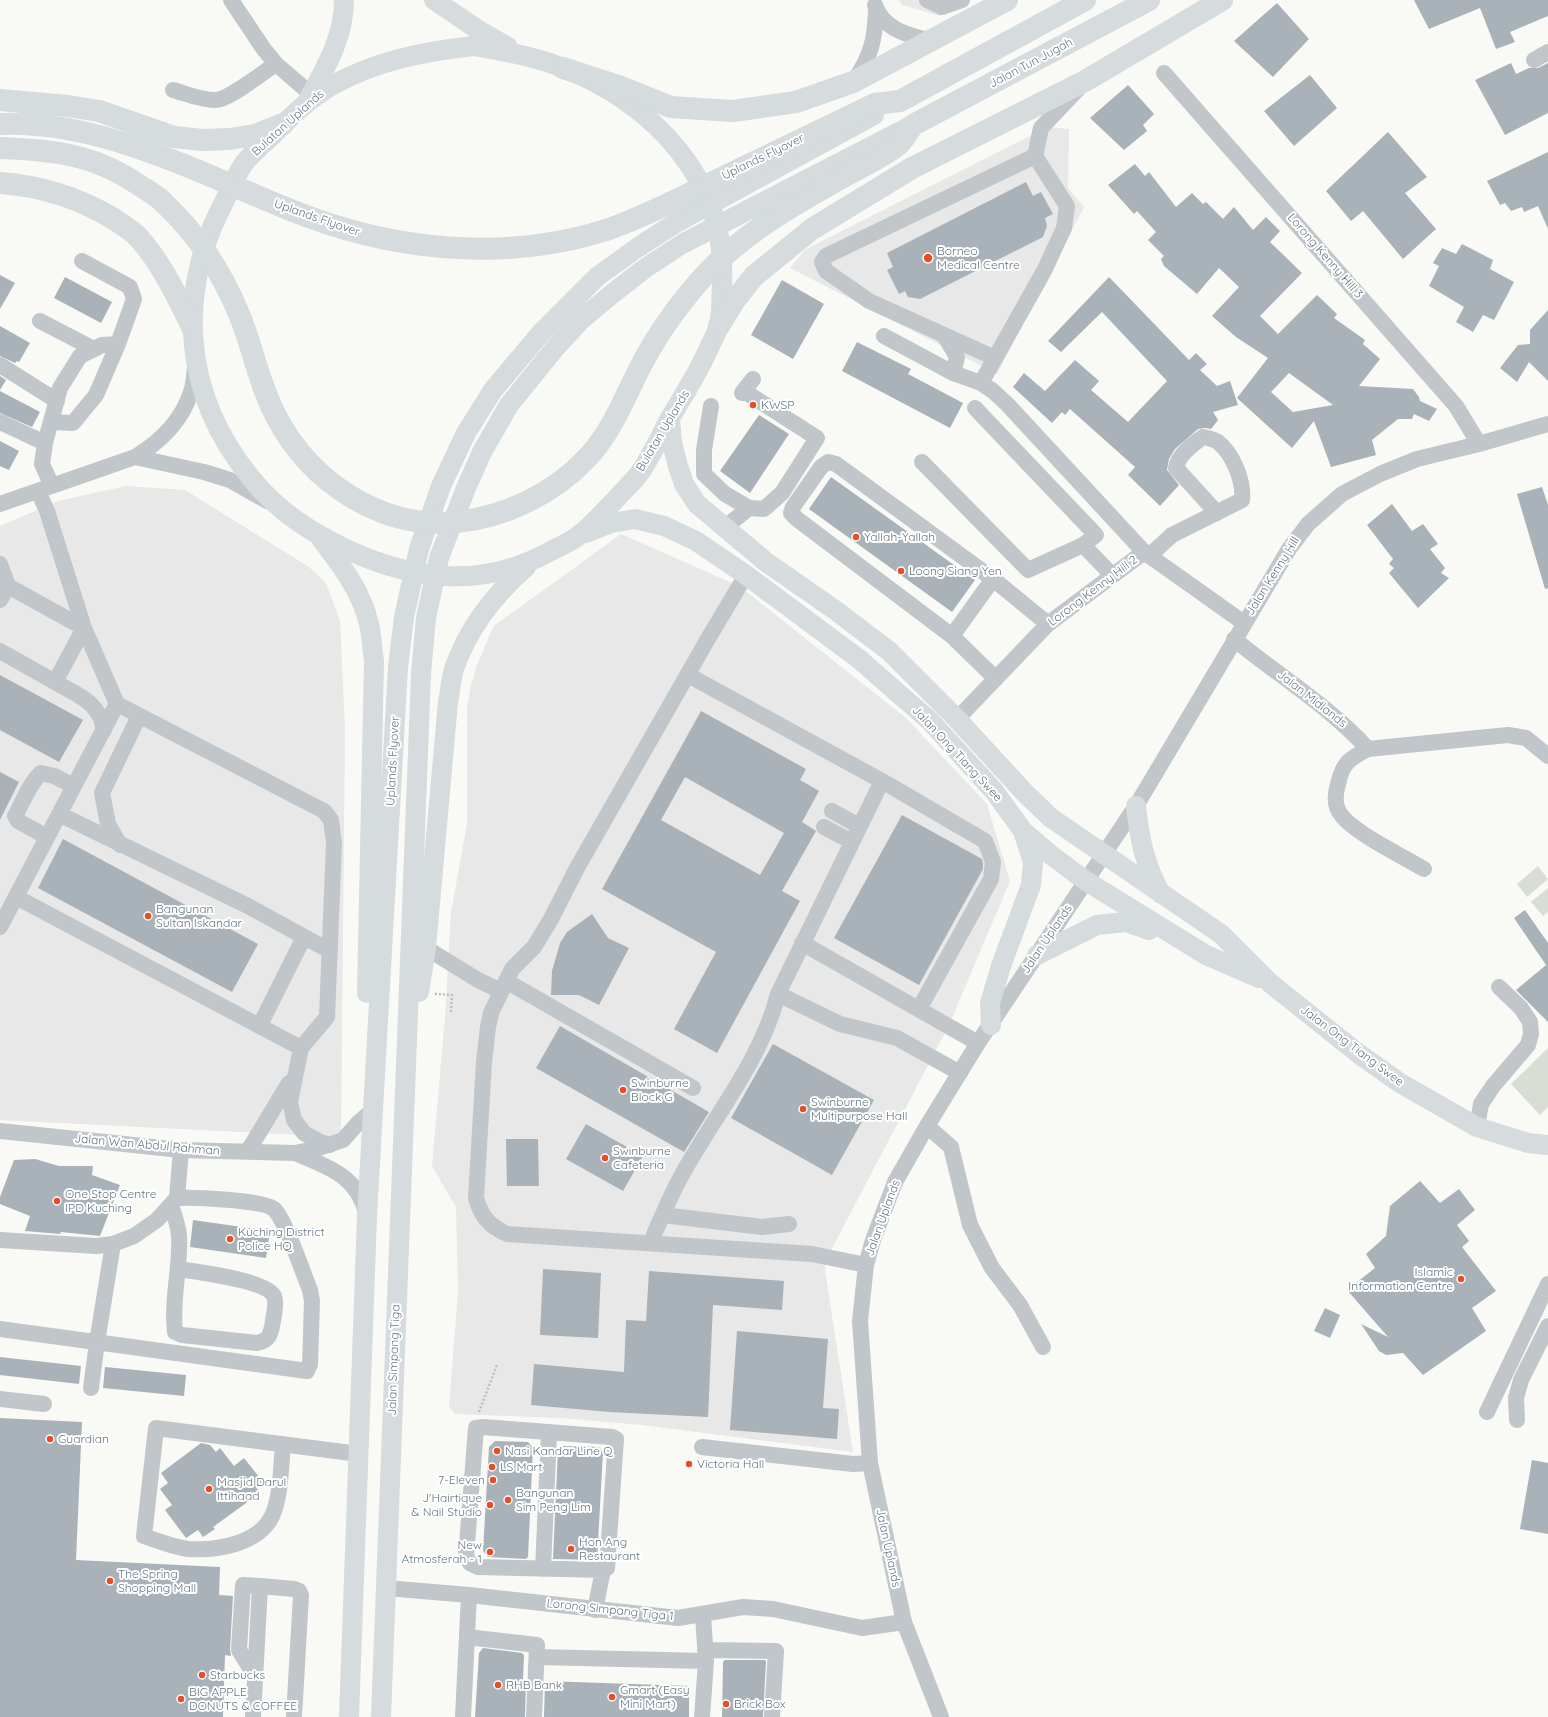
<!DOCTYPE html>
<style>
body{margin:0}
canvas{display:block;background:#f9f9f6}
</style>
<canvas width="1548" height="1717"></canvas>
<script>
const ctx = document.querySelector('canvas').getContext('2d');
ctx.lineJoin = 'round';
function paint(path, color) {
  ctx.fillStyle = color;
  ctx.fill(path, 'evenodd');
}
function trace(path, color, width, dash) {
  ctx.strokeStyle = color;
  ctx.lineWidth = width;
  ctx.lineCap = dash ? 'butt' : 'round';
  ctx.setLineDash(dash || []);
  ctx.stroke(path);
}
function write(font, color, halo, rows, align = 'center') {
  ctx.font = font + ' Quicksand,sans-serif';
  ctx.lineWidth = 4;
  ctx.setLineDash([]);
  ctx.textBaseline = 'middle';
  ctx.strokeStyle = halo;
  ctx.fillStyle = color;
  for (const [text, x, y, turn = 0] of rows) {
    ctx.save();
    ctx.translate(x, y);
    ctx.rotate((+turn || 0) * Math.PI / 180);
    ctx.textAlign = isNaN(turn) ? turn : align;
    if (halo) ctx.strokeText(text, 0, 0);
    ctx.fillText(text, 0, 0);
    ctx.restore();
  }
}
paint(new Path2D(`
 M 899,0 L 972,0 L 940,16 L 902,5 Z
 M 1049,127 L 1069,129 L 1068,188 L 1084,207 L 997,374 L 790,268 L 806,249 L 1028,137 L 1041,128 Z
 M 126,486 L 185,490 L 309,567 L 326,583 L 340,621 L 345,729 L 341,1137 L 0,1120 L 0,526 L 58,501 Z
 M 621,534 L 739,586 L 906,718 L 987,804 L 1010,881 L 949,1025 L 827,1258 L 825,1270 L 853,1452 L 642,1425 L 561,1418 L 455,1414 L 449,1406 L 458,1292 L 456,1207 L 432,1166 L 445,1018 L 451,912 L 467,824 L 467,707 L 471,685 L 477,665 L 494,626 Z`), '#e7e8e7');
paint(new Path2D(`
 M 1538,866 L 1548,879 L 1527,897 L 1517,884 Z
 M 1548,888 L 1548,912 L 1543,916 L 1531,902 Z
 M 1548,1048 L 1548,1107 L 1540,1115 L 1511,1084 Z`), '#d9ded5');
paint(new Path2D(`
 M 1414,0 L 1548,0 L 1548,16 L 1510,32 L 1515,42 L 1496,49 L 1480,8 L 1429,29 Z
 M 1277,3 L 1309,39 L 1273,77 L 1234,41 Z
 M 1511,63 L 1516,74 L 1529,68 L 1538,68 L 1548,63 L 1548,113 L 1505,135 L 1475,80 Z
 M 1310,75 L 1337,108 L 1294,146 L 1264,111 Z
 M 1128,85 L 1154,114 L 1143,125 L 1147,131 L 1124,150 L 1090,118 Z
 M 1388,132 L 1427,177 L 1405,193 L 1436,229 L 1403,259 L 1363,211 L 1351,221 L 1326,191 Z
 M 1548,152 L 1548,229 L 1538,206 L 1524,212 L 1522,207 L 1511,211 L 1505,203 L 1500,205 L 1487,181 Z
 M 1135,164 L 1145,176 L 1149,172 L 1176,207 L 1192,193 L 1203,204 L 1206,202 L 1223,219 L 1234,207 L 1253,230 L 1266,217 L 1280,231 L 1270,242 L 1302,273 L 1260,316 L 1278,334 L 1317,295 L 1337,314 L 1334,318 L 1365,340 L 1363,344 L 1380,359 L 1359,386 L 1413,389 L 1419,397 L 1420,401 L 1437,409 L 1429,421 L 1414,414 L 1412,419 L 1398,419 L 1372,440 L 1376,455 L 1331,467 L 1314,421 L 1292,448 L 1237,398 L 1268,358 L 1236,337 L 1212,316 L 1239,287 L 1219,268 L 1197,294 L 1164,266 L 1161,259 L 1164,256 L 1148,240 L 1156,232 L 1137,211 L 1134,214 L 1108,185 ZM 1289,373 L 1333,405 L 1293,412 L 1271,392 Z
 M 1026,182 L 1033,196 L 1041,192 L 1053,214 L 1045,218 L 1047,226 L 1043,237 L 920,299 L 908,297 L 905,291 L 899,294 L 887,270 L 893,267 L 887,253 Z
 M 1462,244 L 1493,260 L 1490,269 L 1514,282 L 1494,320 L 1483,315 L 1473,332 L 1456,322 L 1464,307 L 1429,286 L 1439,266 L 1433,263 L 1442,248 L 1456,254 Z
 M 0,275 L 15,283 L 0,309 Z
 M 65,277 L 112,302 L 101,323 L 54,298 Z
 M 1109,277 L 1189,360 L 1196,353 L 1207,364 L 1200,370 L 1217,386 L 1230,381 L 1238,405 L 1213,412 L 1218,420 L 1211,429 L 1205,428 L 1198,429 L 1175,449 L 1169,459 L 1167,470 L 1179,485 L 1160,506 L 1128,475 L 1135,467 L 1070,409 L 1065,415 L 1062,412 L 1052,423 L 1013,387 L 1024,373 L 1045,391 L 1075,360 L 1099,381 L 1091,390 L 1128,422 L 1167,381 L 1102,312 L 1061,352 L 1048,341 Z
 M 782,280 L 824,304 L 793,359 L 751,335 Z
 M 1548,310 L 1548,381 L 1529,362 L 1517,382 L 1500,368 L 1518,345 L 1530,344 L 1530,330 Z
 M 0,326 L 30,343 L 19,362 L 17,361 L 15,363 L 0,356 Z
 M 857,342 L 911,369 L 908,374 L 963,403 L 950,428 L 842,371 Z
 M 0,376 L 6,380 L 0,390 Z
 M 0,391 L 40,412 L 32,427 L 0,413 Z
 M 759,415 L 789,434 L 750,493 L 720,471 Z
 M 0,441 L 19,451 L 9,470 L 0,466 Z
 M 831,477 L 975,580 L 952,612 L 809,509 Z
 M 1542,487 L 1548,505 L 1548,588 L 1545,589 L 1517,494 Z
 M 1392,504 L 1412,531 L 1423,524 L 1438,544 L 1430,549 L 1445,568 L 1441,573 L 1449,578 L 1418,608 L 1389,573 L 1394,568 L 1389,564 L 1393,559 L 1367,525 Z
 M 0,675 L 83,720 L 59,762 L 0,730 Z
 M 701,711 L 806,769 L 800,780 L 819,791 L 802,822 L 816,831 L 782,891 L 800,901 L 717,1053 L 674,1029 L 716,952 L 602,889 ZM 685,777 L 784,833 L 760,875 L 661,820 Z
 M 0,772 L 19,782 L 0,820 Z
 M 902,815 L 982,859 L 983,863 L 983,869 L 919,985 L 834,938 Z
 M 63,839 L 258,944 L 232,992 L 38,888 Z
 M 1525,910 L 1548,943 L 1548,1022 L 1516,990 L 1546,965 L 1514,918 Z
 M 592,914 L 608,938 L 629,948 L 599,1005 L 579,995 L 551,995 L 552,971 L 560,943 L 567,932 Z
 M 560,1026 L 709,1112 L 684,1152 L 536,1068 Z
 M 773,1044 L 874,1100 L 832,1175 L 731,1118 Z
 M 586,1124 L 643,1156 L 623,1191 L 566,1159 Z
 M 506,1139 L 538,1139 L 539,1186 L 507,1186 Z
 M 35,1159 L 59,1166 L 93,1166 L 92,1175 L 120,1185 L 100,1236 L 61,1232 L 60,1234 L 25,1231 L 30,1216 L 0,1204 L 0,1197 L 14,1160 Z
 M 1420,1181 L 1440,1203 L 1459,1189 L 1475,1210 L 1457,1225 L 1469,1241 L 1462,1247 L 1496,1291 L 1472,1308 L 1486,1331 L 1423,1375 L 1403,1353 L 1386,1355 L 1379,1351 L 1361,1324 L 1388,1337 L 1347,1290 L 1375,1268 L 1366,1254 L 1386,1236 L 1390,1206 Z
 M 193,1220 L 270,1231 L 266,1258 L 190,1247 Z
 M 543,1269 L 601,1273 L 598,1338 L 540,1335 Z
 M 649,1271 L 784,1281 L 782,1310 L 713,1305 L 708,1417 L 609,1412 L 531,1405 L 534,1364 L 624,1372 L 626,1320 L 646,1321 Z
 M 1325,1308 L 1340,1315 L 1330,1338 L 1314,1331 Z
 M 737,1331 L 828,1339 L 823,1408 L 839,1409 L 837,1439 L 730,1430 Z
 M 0,1357 L 81,1366 L 79,1384 L 0,1375 Z
 M 105,1367 L 186,1375 L 184,1396 L 103,1388 Z
 M 0,1418 L 82,1422 L 76,1560 L 220,1567 L 219,1595 L 233,1596 L 230,1649 L 231,1656 L 225,1655 L 223,1717 L 0,1717 Z
 M 495,1441 L 528,1442 L 533,1448 L 528,1557 L 526,1559 L 488,1557 L 483,1551 L 489,1447 Z
 M 201,1443 L 210,1445 L 216,1452 L 220,1448 L 234,1466 L 244,1458 L 263,1482 L 256,1487 L 260,1493 L 213,1527 L 215,1529 L 203,1537 L 198,1530 L 186,1538 L 165,1510 L 172,1505 L 160,1489 L 168,1483 L 161,1473 Z
 M 561,1446 L 599,1447 L 603,1452 L 597,1560 L 553,1559 L 558,1449 Z
 M 1532,1460 L 1548,1463 L 1548,1534 L 1520,1529 Z
 M 483,1648 L 522,1653 L 524,1655 L 523,1680 L 526,1680 L 525,1717 L 475,1717 L 479,1653 Z
 M 725,1660 L 765,1660 L 766,1662 L 763,1717 L 722,1717 L 723,1662 Z
 M 545,1681 L 689,1686 L 689,1717 L 544,1717 Z`), '#a9b2b8');
trace(new Path2D(`
 M 435,994 L 452,995 L 451,1012
 M 479,1412 L 497,1365`), '#bbbfc1', 2.5, [2, 2]);
trace(new Path2D(`
 M 231,0 L 263,48 L 276,64 L 311,94
 M 927,0 L 942,7 L 962,0
 M 875,5 C 883,30 909,35 931,41
 M 1534,60 L 1548,52
 M 1164,73 L 1456,406 L 1479,444
 M 854,81 C 871,56 875,40 876,10
 M 173,90 C 187,94 201,100 215,100 C 229,100 263,72 276,64
 M 40,321 L 94,349
 M 944,335 L 957,357 L 953,373
 M 884,336 L 953,373 L 981,383 L 993,391 L 1007,404 L 1144,552 L 1244,623
 M 995,358 L 869,301 L 826,271 L 822,262 L 826,256 L 1035,156
 M 0,365 L 57,401
 M 981,383 L 1044,271 L 1064,228 L 1067,206 L 1035,156 L 1041,128 L 1078,89
 M 711,406 L 704,450 L 704,474 L 725,494 L 749,508 L 764,509 L 782,493 L 817,438 L 747,393 L 742,393 L 753,379
 M 975,408 L 1096,535 L 1083,545 L 1112,575
 M 0,422 L 45,443
 M 52,422 L 73,423 L 96,395 L 118,344
 M 135,457 L 204,472 L 230,480 L 267,501
 M 922,462 L 1028,570 L 1083,545
 M 52,486 L 42,464 L 45,443 L 60,388 L 80,356 L 102,345 L 118,344 L 134,299 L 130,287 L 82,261
 M 0,504 L 135,457 C 160,442 182,420 191,392 C 194,384 194,375 195,367
 M 724,528 L 749,508
 M 1149,556 L 1172,535 L 1242,500 C 1244,481 1233,454 1218,442 C 1214,439 1208,438 1203,437 C 1193,444 1178,455 1176,468 L 1217,513
 M 0,564 L 8,586 L 0,600
 M 746,575 L 709,637 L 577,868 L 551,919 L 534,947 L 512,969 L 491,1013 L 488,1027 L 484,1062 L 476,1198 C 481,1216 489,1226 507,1234 L 812,1254 L 866,1265
 M 8,586 L 84,628 L 117,704 L 324,811 L 331,820 L 334,843 L 327,1017 L 301,1048 L 290,1102 L 294,1120 L 304,1133 L 320,1142 L 330,1145
 M 952,636 L 993,579
 M 1234,639 C 1279,676 1329,706 1368,749 L 1508,735 L 1526,738 L 1548,756
 M 0,651 L 55,682 L 84,628 L 47,511 L 38,491
 M 688,675 L 882,781 L 985,841 L 993,862 L 991,879 L 919,1009
 M 996,679 L 952,636 L 797,519 L 791,513 L 793,507 L 821,467 L 828,462 L 836,464 L 993,579 L 1048,624
 M 55,682 C 77,695 100,702 104,730
 M 957,719 L 1048,624 L 1144,552
 M 1368,749 C 1349,759 1343,762 1338,784 C 1335,794 1334,807 1342,816 C 1355,833 1404,857 1424,869
 M 832,811 L 859,826
 M 59,814 L 248,906 L 330,951
 M 824,827 L 852,842
 M 47,837 L 18,821 L 15,816 C 23,802 29,784 41,773 L 54,776 L 74,786
 M 120,845 L 108,824 L 102,793 L 139,716
 M 16,897 L 301,1048
 M 0,927 L 117,704
 M 802,943 L 978,1043
 M 426,948 L 478,980 L 501,991
 M 506,981 L 693,1088
 M 778,994 L 840,1024 L 897,1038 L 960,1073
 M 260,1025 L 304,937
 M 927,1126 L 951,1147 L 970,1225 L 992,1268 L 1020,1305 L 1043,1347
 M 1477,1127 L 1481,1104 L 1493,1086 L 1528,1045 L 1531,1034 L 1530,1022 L 1521,1008 L 1499,987
 M 0,1131 L 181,1150 L 295,1153 L 319,1148 L 343,1140 L 358,1123 L 373,1110
 M 248,1151 L 289,1083
 M 295,1153 C 327,1167 357,1175 366,1213
 M 171,1205 C 174,1214 178,1225 179,1235 C 181,1267 171,1300 175,1332 L 182,1335 L 257,1343 C 270,1340 271,1333 273,1321 C 274,1314 277,1303 274,1296 C 266,1280 197,1272 178,1269
 M 663,1215 L 762,1227 L 789,1224
 M 0,1240 L 96,1246 L 113,1244 L 134,1236 L 157,1220 L 177,1198 L 181,1150
 M 652,1242 L 655,1232 C 664,1212 673,1190 684,1171 C 716,1114 762,1058 778,994 L 882,781
 M 0,1329 L 307,1371 L 310,1364 L 312,1301 L 310,1290 C 303,1273 285,1219 274,1209 C 263,1200 193,1197 177,1198
 M 91,1388 L 97,1342 L 113,1244
 M 0,1399 L 44,1404
 M 1487,1412 L 1548,1284
 M 1517,1420 L 1516,1398 L 1521,1380 L 1548,1326
 M 283,1444 C 281,1465 281,1497 272,1516 C 259,1544 216,1551 188,1549 C 174,1547 158,1541 144,1536 L 156,1428 L 359,1454
 M 702,1447 L 853,1464 L 870,1463
 M 543,1569 L 549,1433
 M 386,1588 L 469,1595 L 678,1618 L 743,1607 L 773,1609 L 862,1628 L 904,1622
 M 595,1610 L 603,1570 L 607,1568 L 616,1439 L 612,1437 L 483,1427 L 476,1428 L 466,1557 L 470,1563 L 478,1567 L 603,1570
 M 467,1637 L 537,1645 L 534,1717
 M 705,1650 L 776,1651 L 772,1717
 M 537,1657 L 706,1661
 M 255,1676 L 239,1650 L 243,1585 L 260,1586
 M 253,1717 L 260,1586 L 294,1589 L 299,1591 L 301,1595 L 294,1717
 M 463,1717 L 469,1595
 M 702,1717 L 706,1661 L 703,1615
 M 941,1717 L 904,1622 L 870,1463 L 860,1321 L 866,1265 L 873,1240 L 895,1182 L 927,1126 L 978,1043 L 1136,806 L 1289,549 L 1308,524 L 1342,494 L 1380,474 L 1417,459 L 1479,444 L 1548,424`), '#c1c6ca', 16);
trace(new Path2D(`
 M 434,0 L 480,31 L 508,47
 M 473,46 C 503,51 532,56 561,67 C 653,103 728,180 722,284 C 721,297 722,312 719,325 C 717,333 712,341 709,348 C 698,373 683,396 669,420 C 660,437 652,455 641,471 C 635,480 626,488 619,496 C 606,509 593,525 578,536 C 569,543 558,547 549,552 C 483,588 417,581 350,551 C 312,533 278,512 251,478 C 183,395 175,294 225,200 C 231,188 237,174 244,163 C 252,153 264,143 274,134 C 290,117 310,98 331,86 C 376,61 421,52 473,46 Z
 M 309,98 C 326,67 344,37 344,0
 M 670,419 L 672,442 L 677,463 L 684,484 L 697,504 L 766,562 L 835,610 L 889,651 L 957,719 L 1024,792 L 1051,818 L 1221,934 L 1270,983 L 1359,1054 L 1400,1083 L 1477,1127 L 1528,1143 L 1548,1145
 M 586,533 L 611,523 L 635,519 L 664,526 L 696,541 L 746,575 L 859,659 L 930,721 L 994,791 L 1023,831 L 1051,855 L 1086,881 L 1206,955 L 1259,978
 M 321,539 C 341,565 362,592 369,624 C 372,636 372,649 374,661 L 367,993
 M 1136,806 C 1139,838 1145,865 1161,894
 M 1037,955 L 1097,925 L 1126,922 L 1149,930
 M 419,992 L 426,948 L 448,702 C 450,691 451,679 454,669 C 468,628 494,595 526,567
 M 991,1025 L 990,1003 L 1001,966 L 1031,885 L 1033,862 L 1023,831
 M 349,1717 L 367,1216 L 398,667 L 404,617 L 419,549 L 441,486 L 466,433 L 493,390 L 541,333 L 598,276 L 637,248 L 674,224 L 874,115
 M 381,1717 L 421,674 L 426,618 L 439,558 L 466,488 L 482,452 L 509,405 L 556,347 L 582,319 L 612,294 L 644,269 L 682,244 L 913,125`), '#d6dbde', 20);
trace(new Path2D(`
 M 563,68 L 621,87 L 671,107 L 733,111 L 796,102 L 853,82 L 1007,0
 M 0,100 L 68,106 L 99,111 L 174,137 L 203,140 L 230,139 L 255,135 L 283,124
 M 0,124 C 101,120 197,172 288,209 C 388,250 501,263 606,230 C 639,219 672,202 703,187 C 761,159 818,131 875,104 L 900,101 L 1085,0
 M 0,148 C 53,150 94,154 139,185 C 148,191 158,196 165,204 C 198,235 222,273 239,314 C 253,348 259,384 276,416 C 310,482 382,530 457,522 C 505,517 553,494 586,459 C 613,432 626,393 644,360 C 660,330 681,302 703,277 C 739,237 785,210 831,184 C 851,172 880,159 898,145 C 904,140 908,132 913,125 L 1149,0
 M 0,183 C 41,186 77,197 112,218 C 121,224 132,230 139,238 C 162,264 177,296 192,327
 M 719,326 L 735,300 L 754,276 L 812,229 L 912,168 L 1085,81 L 1222,0`), '#d6dbde', 22);
for (const [x, y, r, color] of [
 [928,258,5,"#e74d28"],
 [753,405,4,"#e74d28"],
 [856,537,4,"#e74d28"],
 [901,571,4,"#e74d28"],
 [148,916,4,"#e74d28"],
 [623,1090,4,"#e74d28"],
 [803,1109,4,"#e74d28"],
 [605,1158,4,"#e74d28"],
 [57,1201,4,"#e74d28"],
 [230,1239,4,"#e74d28"],
 [1461,1279,4,"#e74d28"],
 [50,1439,4,"#e74d28"],
 [497,1451,4,"#e74d28"],
 [689,1464,4,"#e74d28"],
 [492,1467,4,"#e74d28"],
 [493,1480,4,"#e74d28"],
 [209,1489,4,"#e74d28"],
 [508,1500,4,"#e74d28"],
 [490,1505,4,"#e74d28"],
 [571,1549,4,"#e74d28"],
 [490,1552,4,"#e74d28"],
 [110,1581,4,"#e74d28"],
 [202,1675,4,"#e74d28"],
 [498,1685,4,"#e74d28"],
 [612,1697,4,"#e74d28"],
 [181,1699,4,"#e74d28"],
 [726,1704,4,"#e74d28"]
]) {
  const dot = new Path2D();
  dot.arc(x, y, r, 0, 2 * Math.PI);
  ctx.fillStyle = color;
  ctx.fill(dot);
  trace(dot, '#fff', 1.5);
}
write('12px', '#637682', '#fff', [
 ["Jalan Tun Jugah",1031,63,-28],
 ["Bulatan Uplands",288,123,-42],
 ["Uplands Flyover",763,157,-26],
 ["Uplands Flyover",317,218,19],
 ["Lorong Kenny Hill 3",1325,256,49],
 ["Bulatan Uplands",663,431,-59],
 ["Jalan Kenny Hill",1273,576,-58],
 ["Lorong Kenny Hill 2",1093,591,-37],
 ["Jalan Midlands",1312,699,38],
 ["Jalan Ong Tiang Swee",957,754,47],
 ["Uplands Flyover",393,761,-87],
 ["Jalan Uplands",1047,939,-56],
 ["Jalan Ong Tiang Swee",1352,1046,37],
 ["Jalan Wan Abdul Rahman",147,1145,5],
 ["Jalan Uplands",883,1218,-70],
 ["Jalan Simpang Tiga",394,1360,-88],
 ["Jalan Uplands",888,1548,78],
 ["Lorong Simpang Tiga 1",610,1610,6]
]);
write('12px', '#637682', '#fff', [
 ["Borneo",937,251],
 ["Medical Centre",937,265],
 ["KWSP",761,405],
 ["Yallah-Yallah",864,537],
 ["Loong Siang Yen",909,571],
 ["Bangunan",156,909],
 ["Sultan Iskandar",156,923],
 ["Swinburne",631,1083],
 ["Block G",631,1097],
 ["Swinburne",811,1102],
 ["Multipurpose Hall",811,1116],
 ["Swinburne",613,1151],
 ["Cafeteria",613,1165],
 ["One Stop Centre",65,1194],
 ["IPD Kuching",65,1208],
 ["Kuching District",238,1232],
 ["Police HQ",238,1246],
 ["Islamic",1453,1272,"right"],
 ["Information Centre",1453,1286,"right"],
 ["Guardian",58,1439],
 ["Nasi Kandar Line Q",505,1451],
 ["Victoria Hall",697,1464],
 ["LS Mart",500,1467],
 ["7-Eleven",485,1480,"right"],
 ["Masjid Darul",217,1482],
 ["Ittihaad",217,1496],
 ["Bangunan",516,1493],
 ["Sim Peng Lim",516,1507],
 ["J'Hairtique",482,1498,"right"],
 ["& Nail Studio",482,1512,"right"],
 ["Hon Ang",579,1542],
 ["Restaurant",579,1556],
 ["New",482,1545,"right"],
 ["Atmosferah - 1",482,1559,"right"],
 ["The Spring",118,1574],
 ["Shopping Mall",118,1588],
 ["Starbucks",210,1675],
 ["RHB Bank",506,1685],
 ["Gmart (Easy",620,1690],
 ["Mini Mart)",620,1704],
 ["BIG APPLE",189,1692],
 ["DONUTS & COFFEE",189,1706],
 ["Brick Box",734,1704]
], 'left');
</script>
